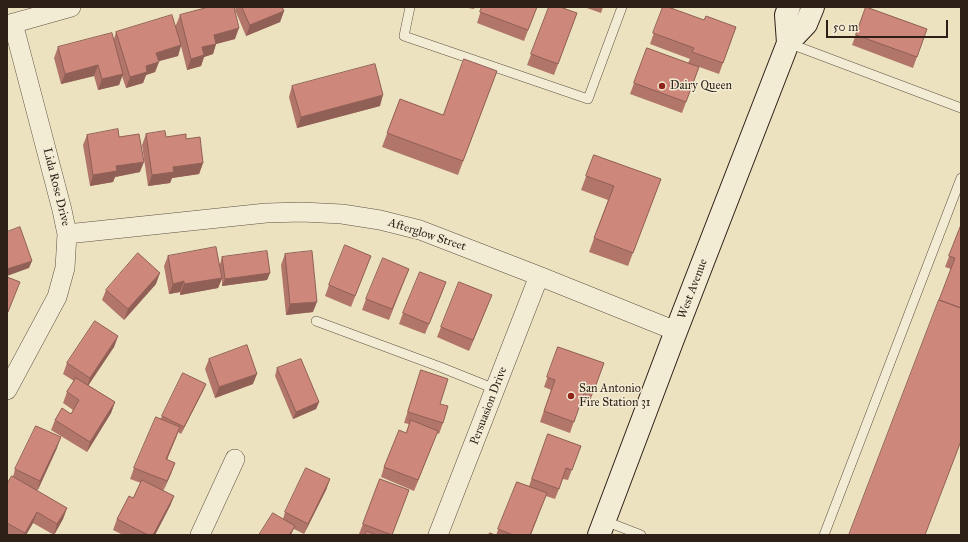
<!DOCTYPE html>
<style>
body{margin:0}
#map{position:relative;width:968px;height:542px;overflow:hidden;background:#ede2bf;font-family:"IM FELL Great Primer",serif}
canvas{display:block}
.frame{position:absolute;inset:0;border:8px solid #2e1f17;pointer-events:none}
.scale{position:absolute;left:826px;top:20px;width:122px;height:18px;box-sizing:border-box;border:2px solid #2e1f17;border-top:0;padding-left:5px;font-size:12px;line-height:14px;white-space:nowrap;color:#2e1f17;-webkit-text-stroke:3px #f3ecd5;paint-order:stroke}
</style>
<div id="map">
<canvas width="968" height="542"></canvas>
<div class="frame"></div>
<div class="scale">50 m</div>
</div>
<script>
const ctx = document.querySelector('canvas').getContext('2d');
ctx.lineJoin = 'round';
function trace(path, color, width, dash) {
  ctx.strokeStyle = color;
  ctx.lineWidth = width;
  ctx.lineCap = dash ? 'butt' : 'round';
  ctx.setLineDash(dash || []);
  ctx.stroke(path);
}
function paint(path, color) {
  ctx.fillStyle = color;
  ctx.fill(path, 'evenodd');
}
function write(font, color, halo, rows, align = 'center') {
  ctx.font = font + ' "IM FELL Great Primer",serif';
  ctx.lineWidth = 3;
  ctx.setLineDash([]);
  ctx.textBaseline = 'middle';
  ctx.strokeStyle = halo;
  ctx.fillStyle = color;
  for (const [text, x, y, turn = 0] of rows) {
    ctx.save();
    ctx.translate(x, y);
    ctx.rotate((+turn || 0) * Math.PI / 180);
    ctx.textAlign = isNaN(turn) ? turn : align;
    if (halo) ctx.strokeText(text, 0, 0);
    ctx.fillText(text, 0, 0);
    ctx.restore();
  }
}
const lane = new Path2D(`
 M 410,7 L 404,36 L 588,99 L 622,7
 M 788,43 L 961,108
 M 316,321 L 440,367 L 495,389
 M 605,521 L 641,535
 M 824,535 L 961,178`);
const street = new Path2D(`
 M 7,25 L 71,7
 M 67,234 L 266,213 L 302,212 L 342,214 L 380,220 L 420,230 L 539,276 L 676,331
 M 7,390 L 57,297 L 65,268 L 67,234 L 62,210 L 13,23
 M 200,535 L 235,459
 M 438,535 L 539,276`);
const secondary = new Path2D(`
 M 788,43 L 786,15 L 789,7
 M 599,535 L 673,339 L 788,43 L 806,24 L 813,7`);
trace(lane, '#5e5041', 10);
trace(street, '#5e5041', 20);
trace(secondary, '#2e1f17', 24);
trace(lane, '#f3ecd5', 9);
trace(street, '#f3ecd5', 19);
trace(secondary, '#f3ecd5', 22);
paint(new Path2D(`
 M 236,7 L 282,7 L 284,11 L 280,22 L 246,36 L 235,10 Z
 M 463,7 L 475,7 L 474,9 Z
 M 482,7 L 537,7 L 524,41 L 477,23 Z
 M 549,7 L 577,13 L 554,75 L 527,65 Z
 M 584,7 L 603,7 L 601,13 Z
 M 663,7 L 704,20 L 736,27 L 719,74 L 688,63 L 690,59 L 650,44 Z
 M 866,7 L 927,29 L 913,68 L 852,45 Z
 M 180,15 L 235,39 L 216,44 L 213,54 L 204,57 L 201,66 L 187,70 L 181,46 L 178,56 L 159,61 L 155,72 L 146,75 L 143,83 L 126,88 L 122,76 L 119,85 L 98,90 L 94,76 L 61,84 L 54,58 L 58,47 L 114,39 L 116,32 L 176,25 Z
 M 647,48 L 699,67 L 682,113 L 630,94 Z
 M 497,71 L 458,175 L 382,147 L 400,99 L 443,115 Z
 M 292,86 L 380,106 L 297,128 L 289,97 Z
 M 146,134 L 166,137 L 186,139 L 203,163 L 199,174 L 172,178 L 170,183 L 148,186 L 142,145 Z
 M 87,135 L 119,137 L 140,172 L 115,177 L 113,182 L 90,186 L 83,145 Z
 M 594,155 L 661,179 L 628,266 L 589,252 L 608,200 L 581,190 Z
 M 961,225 L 925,535 L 951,269 L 945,267 Z
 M 285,254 L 313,312 L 286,315 L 281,265 Z
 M 168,256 L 220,264 L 222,257 L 270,273 L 267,280 L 222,286 L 222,279 L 218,288 L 180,295 L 180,292 L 169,294 L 164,266 Z
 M 371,256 L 351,307 L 325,296 L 329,285 Z
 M 409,269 L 389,320 L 362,310 L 366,299 Z
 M 446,282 L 425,334 L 399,324 L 403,313 Z
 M 156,284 L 124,320 L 102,300 L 106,290 Z
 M 492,295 L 469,351 L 437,337 L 441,327 Z
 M 118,336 L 114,347 L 88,385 L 115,402 L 111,413 L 87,452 L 51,430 L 55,420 L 71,414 L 73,410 L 63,403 L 67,392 L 74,381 L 63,374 L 67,363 Z
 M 558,347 L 604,363 L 589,404 L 581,401 L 570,433 L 540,422 L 551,390 L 544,387 Z
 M 209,359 L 253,384 L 215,398 L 205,369 Z
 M 277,368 L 319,402 L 316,409 L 293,419 L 275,376 Z
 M 421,370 L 440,404 L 443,423 L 439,434 L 437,433 L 414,491 L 381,477 L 384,467 L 406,433 L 409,424 L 404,423 Z
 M 206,384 L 203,391 L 181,434 L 178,432 L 167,460 L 175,463 L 163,491 L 174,496 L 170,506 L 155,535 L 123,535 L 113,530 L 117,519 L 133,498 L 141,483 L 130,479 L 134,468 L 162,416 Z
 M 548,434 L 581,446 L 568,480 L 563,479 L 555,499 L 546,496 L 531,535 L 496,535 L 517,482 L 529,486 Z
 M 57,448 L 37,491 L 67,508 L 63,519 L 54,535 L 33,523 L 26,535 L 7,535 L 7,484 L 13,477 L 15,469 Z
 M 330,479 L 326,490 L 304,534 L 294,529 L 283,519 L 285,512 Z
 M 380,479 L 409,490 L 392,535 L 361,535 L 359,534 Z`), '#b1756a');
paint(new Path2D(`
 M 284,11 L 280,22 L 246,36 L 250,25 Z
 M 239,28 L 235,39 L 216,44 L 213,54 L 204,57 L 201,66 L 187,70 L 191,59 L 214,35 Z
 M 181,45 L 178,56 L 152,63 L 156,53 Z
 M 159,62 L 155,72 L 146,75 L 143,83 L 126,88 L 130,77 L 146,66 Z
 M 98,65 L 94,76 L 61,84 L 65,74 Z
 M 123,74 L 119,85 L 98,90 L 102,79 Z
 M 383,95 L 380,106 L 297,128 L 301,117 Z
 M 144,162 L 140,172 L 115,177 L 113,182 L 90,186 L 93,175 L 116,166 Z
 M 203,163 L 199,174 L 172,178 L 170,183 L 148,186 L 152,175 L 173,167 Z
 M 32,261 L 29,268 L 7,276 L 7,269 Z
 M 160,273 L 156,284 L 124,320 L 128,309 Z
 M 270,273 L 267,280 L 222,286 L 225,279 Z
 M 222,278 L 218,288 L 180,295 L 184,284 Z
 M 184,281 L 180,292 L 169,294 L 173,284 Z
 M 446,282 L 442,293 L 425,334 L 429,324 Z
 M 492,295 L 488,305 L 469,351 L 473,340 Z
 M 317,302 L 313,312 L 286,315 L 290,304 Z
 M 118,336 L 114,347 L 86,389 L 90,378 Z
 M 257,374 L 253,384 L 215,398 L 219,387 Z
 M 206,384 L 203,391 L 181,434 L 184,427 Z
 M 115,402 L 111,413 L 87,452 L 90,442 Z
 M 319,402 L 316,409 L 293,419 L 296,412 Z
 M 180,427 L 176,438 L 162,470 L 166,459 Z
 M 438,431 L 414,491 L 418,480 Z
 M 61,437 L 57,448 L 37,492 L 40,481 Z
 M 175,463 L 171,474 L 163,492 L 167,481 Z
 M 330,479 L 326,490 L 304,534 L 308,524 Z
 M 174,496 L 170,506 L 155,535 L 153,535 Z
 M 67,508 L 63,519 L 54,535 L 57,524 Z
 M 37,512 L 33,523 L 26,535 L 24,535 Z
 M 295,526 L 291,535 L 289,535 Z`), '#905f56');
const building = new Path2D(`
 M 209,7 L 234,7 L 239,28 L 214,35 L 216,44 L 202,47 L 204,55 L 191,59 L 180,15 Z
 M 242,7 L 282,7 L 284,11 L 250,25 Z
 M 482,7 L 537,7 L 528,30 L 480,12 Z
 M 549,7 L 560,7 L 577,13 L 558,64 L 531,54 Z
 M 663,7 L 668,7 L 704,20 L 706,16 L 736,27 L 723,63 L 692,52 L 694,48 L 653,33 Z
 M 866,7 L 927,29 L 917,57 L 856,35 Z
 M 172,15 L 181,45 L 156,53 L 159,62 L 146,66 L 147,72 L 130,77 L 116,32 Z
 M 112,33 L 123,74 L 102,79 L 98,65 L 65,74 L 58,47 Z
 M 647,48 L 699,67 L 686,102 L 634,83 Z
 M 464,59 L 497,71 L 463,161 L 387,133 L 400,99 L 443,115 Z
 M 375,64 L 383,95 L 301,117 L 292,86 Z
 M 118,129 L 119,137 L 139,134 L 144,162 L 116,166 L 117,171 L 93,175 L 87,135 Z
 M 165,131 L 166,137 L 186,134 L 186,139 L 200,137 L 203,163 L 173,167 L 174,172 L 152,175 L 146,134 Z
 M 594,155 L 661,179 L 633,253 L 594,238 L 614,186 L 586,176 Z
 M 961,225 L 961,308 L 939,300 L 955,258 L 949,256 Z
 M 20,227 L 32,261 L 7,269 L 7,232 Z
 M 345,245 L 371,256 L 355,296 L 329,285 Z
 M 216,247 L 222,278 L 184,284 L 184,281 L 173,284 L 168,256 Z
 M 267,251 L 270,273 L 225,279 L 222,257 Z
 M 312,251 L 317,302 L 290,304 L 285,254 Z
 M 138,253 L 160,273 L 128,309 L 106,290 Z
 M 383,258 L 409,269 L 392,309 L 366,299 Z
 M 420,272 L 446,282 L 429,324 L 403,313 Z
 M 7,277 L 20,282 L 8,312 L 7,311 Z
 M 459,282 L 492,295 L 473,340 L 441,327 Z
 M 939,300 L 961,308 L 961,441 L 925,535 L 849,535 Z
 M 95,321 L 118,336 L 90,378 L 67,363 Z
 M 247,345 L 257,374 L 219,387 L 209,359 Z
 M 558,347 L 604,363 L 593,393 L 585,390 L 574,422 L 544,411 L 555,380 L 547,377 Z
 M 301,359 L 319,402 L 296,412 L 277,368 Z
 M 421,370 L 448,379 L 440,404 L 448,406 L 443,423 L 408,412 Z
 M 183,373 L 206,384 L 184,427 L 162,416 Z
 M 76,378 L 115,402 L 90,442 L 55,420 L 62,408 L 71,414 L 79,400 L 67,392 Z
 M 156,417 L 180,427 L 166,459 L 175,463 L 167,481 L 134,468 Z
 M 411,420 L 438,431 L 418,480 L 384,467 L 399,430 L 406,433 Z
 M 36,426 L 61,437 L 40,481 L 15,469 Z
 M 548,434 L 581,446 L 572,470 L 566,468 L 559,489 L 532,479 Z
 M 306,468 L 330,479 L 308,524 L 285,512 Z
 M 12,476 L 67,508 L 57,524 L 37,512 L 25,533 L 7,523 L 7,484 Z
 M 380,479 L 409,490 L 392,535 L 363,524 Z
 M 142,480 L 174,496 L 153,535 L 148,535 L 117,519 L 129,496 L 133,498 Z
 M 517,482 L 547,493 L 530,535 L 513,535 L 498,529 Z
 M 273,513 L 295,526 L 289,535 L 259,535 Z
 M 367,531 L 376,535 L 365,535 Z
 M 490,533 L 495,535 L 489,535 Z`);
paint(building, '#ce887b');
trace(building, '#905f56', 1);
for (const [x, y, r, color] of [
 [662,86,4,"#8f2418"],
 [571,396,4,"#8f2418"]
]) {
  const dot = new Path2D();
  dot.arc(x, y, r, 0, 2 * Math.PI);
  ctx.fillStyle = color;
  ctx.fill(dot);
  trace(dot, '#f3ecd5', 1.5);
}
write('12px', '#2e1f17', '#f3ecd5', [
 ["Dairy Queen",670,86],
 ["San Antonio",579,389],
 ["Fire Station 31",579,403]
], 'left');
write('12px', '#2e1f17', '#f3ecd5', [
 ["Lida Rose Drive",56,187,76],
 ["Afterglow Street",427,235,18],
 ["West Avenue",693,289,-69],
 ["Persuasion Drive",489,406,-69]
]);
</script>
